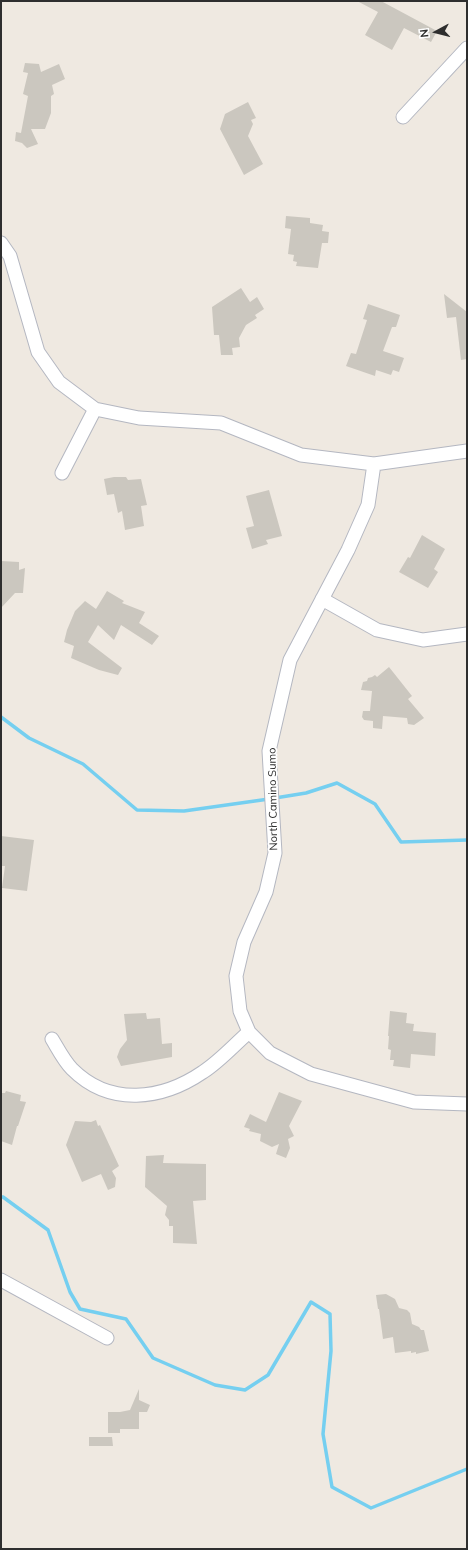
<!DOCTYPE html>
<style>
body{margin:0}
#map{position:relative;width:468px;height:1550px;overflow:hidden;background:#efe9e1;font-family:Mulish,sans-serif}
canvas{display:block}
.frame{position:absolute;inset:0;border:2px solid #2e2e2e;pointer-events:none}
.north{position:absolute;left:416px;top:12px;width:40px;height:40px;-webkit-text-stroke:3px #fff;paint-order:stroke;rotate:263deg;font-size:11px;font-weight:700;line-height:16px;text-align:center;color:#2e2e2e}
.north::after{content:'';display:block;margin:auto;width:14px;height:18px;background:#2e2e2e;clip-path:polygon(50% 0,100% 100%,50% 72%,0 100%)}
</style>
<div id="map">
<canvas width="468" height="1550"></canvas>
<div class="frame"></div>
<div class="north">N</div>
</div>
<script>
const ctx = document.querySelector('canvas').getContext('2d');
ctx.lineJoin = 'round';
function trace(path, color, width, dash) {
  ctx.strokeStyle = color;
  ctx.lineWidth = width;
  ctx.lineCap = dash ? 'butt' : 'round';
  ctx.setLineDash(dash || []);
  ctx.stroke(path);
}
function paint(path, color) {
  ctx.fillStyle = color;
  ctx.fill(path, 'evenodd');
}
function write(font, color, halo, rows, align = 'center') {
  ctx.font = font + ' Mulish,sans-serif';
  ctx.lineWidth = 3.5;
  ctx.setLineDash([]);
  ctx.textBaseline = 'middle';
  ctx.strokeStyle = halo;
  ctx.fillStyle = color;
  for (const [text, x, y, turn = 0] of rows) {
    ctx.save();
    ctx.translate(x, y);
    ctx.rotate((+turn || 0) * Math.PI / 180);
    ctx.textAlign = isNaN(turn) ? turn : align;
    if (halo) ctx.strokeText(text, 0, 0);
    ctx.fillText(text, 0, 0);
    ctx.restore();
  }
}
trace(new Path2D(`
 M 1,717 L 29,738 L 83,764 L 137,810 L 184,811 L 269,799
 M 275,798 L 306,793 L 337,783 L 375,804 L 401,842 L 467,840
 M 1,1197 L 3,1197 L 48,1230 L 70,1292 L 80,1309 L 126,1319 L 153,1358 L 215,1385 L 245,1390 L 268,1375 L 311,1302 L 330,1314 L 331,1351 L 323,1434 L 332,1487 L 371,1508 L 467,1469`), '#75cff0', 3.5);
paint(new Path2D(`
 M 357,1 L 381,1 L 437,31 L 431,42 L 404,28 L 392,50 L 365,35 L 378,12 Z
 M 25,63 L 39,64 L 41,72 L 59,64 L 65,79 L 52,85 L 54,94 L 51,96 L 51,113 L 45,129 L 31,129 L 38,144 L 27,148 L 22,143 L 15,141 L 16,132 L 21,133 L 28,96 L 23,94 L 28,73 L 23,72 Z
 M 248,102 L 256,118 L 251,120 L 253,124 L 248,136 L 263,164 L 244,175 L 220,129 L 225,114 Z
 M 286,216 L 310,218 L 310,223 L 323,225 L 322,231 L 329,232 L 328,243 L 322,243 L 318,268 L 296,266 L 297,262 L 293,261 L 294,255 L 288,254 L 291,229 L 285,228 Z
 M 241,288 L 250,302 L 257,297 L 264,309 L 255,315 L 257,318 L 246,325 L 239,338 L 240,347 L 232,348 L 233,355 L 221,355 L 219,335 L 214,335 L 212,307 Z
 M 444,294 L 467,312 L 467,359 L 461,360 L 456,317 L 447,318 Z
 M 368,304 L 400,315 L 396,327 L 392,327 L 383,351 L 404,358 L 399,372 L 393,370 L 391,375 L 376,370 L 375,376 L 346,366 L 351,353 L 356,354 L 367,320 L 363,319 Z
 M 114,477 L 126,477 L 128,480 L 141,479 L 147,505 L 141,506 L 144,526 L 125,530 L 122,511 L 118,513 L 114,494 L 107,495 L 104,479 Z
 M 269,490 L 282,536 L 266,540 L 268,544 L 252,549 L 246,528 L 254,526 L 246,496 Z
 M 422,535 L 445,549 L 434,569 L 438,572 L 428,588 L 399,572 L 408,557 L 410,558 Z
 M 1,561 L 19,562 L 19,570 L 25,568 L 23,593 L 15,593 L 1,608 Z
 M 107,591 L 124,601 L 122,603 L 145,612 L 139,623 L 159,636 L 152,645 L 121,625 L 114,640 L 98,625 L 88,642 L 122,668 L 118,675 L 99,670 L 71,658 L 74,646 L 64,642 L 67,630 L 75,611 L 85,601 L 96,609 Z
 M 389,667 L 412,696 L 408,699 L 424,718 L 414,725 L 408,724 L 407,718 L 383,716 L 382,729 L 373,728 L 373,721 L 364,720 L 362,717 L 363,711 L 370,711 L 372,691 L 361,690 L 363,682 L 367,681 L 368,678 L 372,677 L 375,675 L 377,677 Z
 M 1,836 L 34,840 L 27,891 L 2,888 L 5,866 L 1,866 Z
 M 390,1011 L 407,1013 L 406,1023 L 414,1024 L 413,1031 L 436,1033 L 435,1056 L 411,1054 L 410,1068 L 393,1066 L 394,1060 L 390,1060 L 391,1050 L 388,1049 L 389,1036 L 388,1036 Z
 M 146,1013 L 147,1019 L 160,1018 L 162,1044 L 172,1043 L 172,1057 L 121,1066 L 117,1057 L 120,1049 L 127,1040 L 124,1014 Z
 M 6,1091 L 21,1095 L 20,1101 L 26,1102 L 18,1126 L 17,1126 L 12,1145 L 1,1141 L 1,1093 L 5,1093 Z
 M 279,1092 L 302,1101 L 289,1126 L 294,1136 L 288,1139 L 290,1148 L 286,1158 L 276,1154 L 279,1144 L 272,1147 L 260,1141 L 261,1134 L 249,1131 L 250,1129 L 244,1127 L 250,1114 L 266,1122 Z
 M 96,1120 L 98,1126 L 100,1125 L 119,1166 L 112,1171 L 116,1178 L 115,1187 L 108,1190 L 101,1174 L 82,1182 L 66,1145 L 75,1121 L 91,1122 Z
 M 164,1155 L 163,1163 L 206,1164 L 206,1200 L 193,1201 L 197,1244 L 173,1243 L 173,1226 L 169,1226 L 169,1220 L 165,1215 L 167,1206 L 145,1187 L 146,1156 Z
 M 386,1294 L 395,1299 L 399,1308 L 407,1310 L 410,1313 L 412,1324 L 419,1327 L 421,1330 L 424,1330 L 429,1351 L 416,1354 L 416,1352 L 411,1353 L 411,1351 L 395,1353 L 393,1337 L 383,1339 L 379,1309 L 378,1309 L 376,1295 Z
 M 139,1389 L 139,1400 L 150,1405 L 147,1412 L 139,1412 L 139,1429 L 120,1429 L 120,1433 L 108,1433 L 108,1412 L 120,1412 L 130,1410 Z
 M 89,1437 L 112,1437 L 113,1446 L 89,1446 Z`), '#cbc7bf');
const minor = new Path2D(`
 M 403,117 L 467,48
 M 1,243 L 10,256 L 38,352 L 59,382 L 95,409 L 139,418 L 221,423 L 301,455 L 374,464 L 368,505 L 348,550 L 290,660 L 269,751 L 275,853 L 266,892 L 244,942 L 236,976 L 240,1011 L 249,1032 L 270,1053 L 311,1074 L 414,1102 L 467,1104
 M 374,464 L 467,451
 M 62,473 L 95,409
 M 322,599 L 377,630 L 423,640 L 467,634
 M 52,1039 C 58,1049 64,1061 72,1069 C 110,1107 162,1100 203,1072 C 220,1061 234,1045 249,1032
 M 1,1280 L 107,1338`);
trace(minor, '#b4b7c1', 15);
trace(minor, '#fff', 13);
write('11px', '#2e2e2e', '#fff', [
 ["North Camino Sumo",273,799,-91]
]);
</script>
